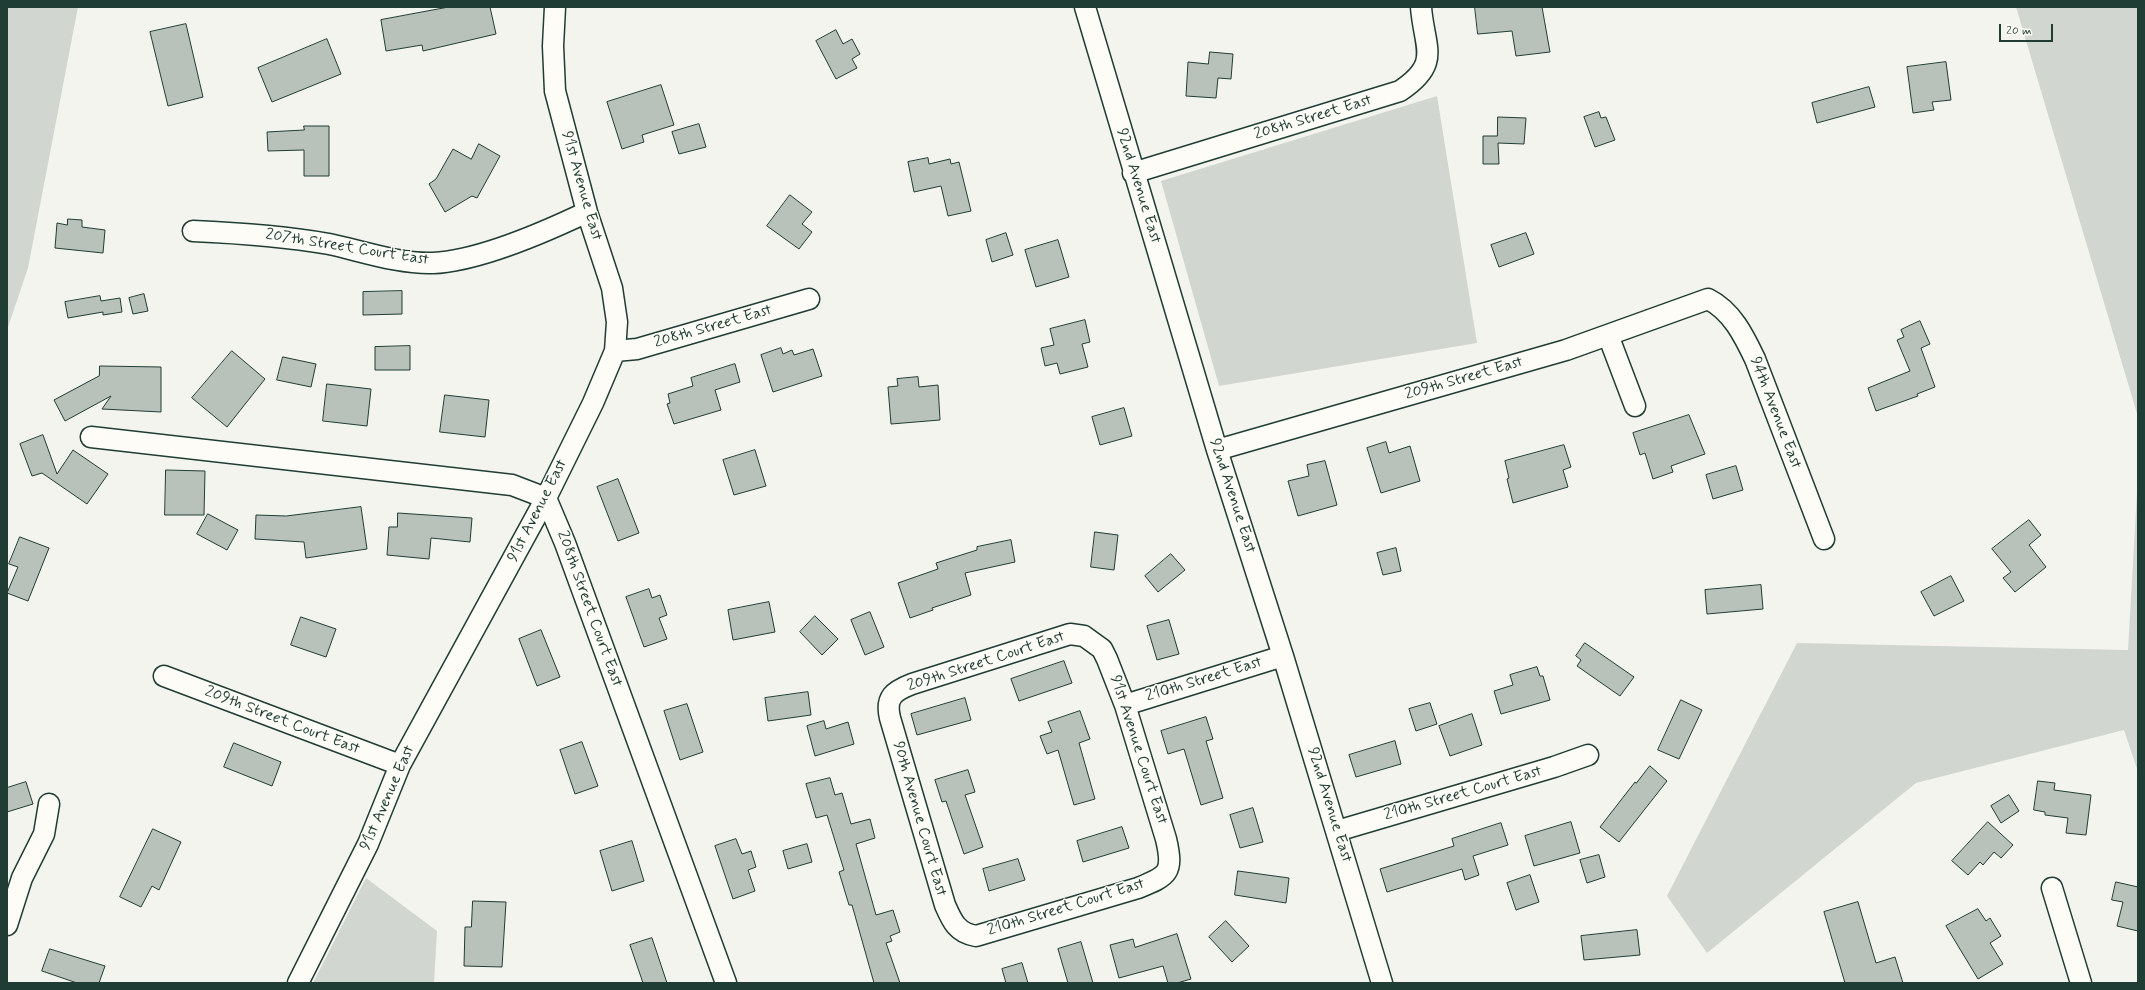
<!DOCTYPE html>
<style>
body{margin:0}
#map{position:relative;width:2145px;height:990px;overflow:hidden;background:#f4f4ef;font-family:Mynerve,sans-serif}
canvas{display:block}
.frame{position:absolute;inset:0;border:8px solid #1f3d34;pointer-events:none}
.scale{position:absolute;left:1999px;top:24px;width:54px;height:18px;box-sizing:border-box;border:2px solid #1f3d34;border-top:0;padding-left:5px;font-size:12px;line-height:14px;white-space:nowrap;color:#1f3d34;-webkit-text-stroke:3px #fdfcf7;paint-order:stroke}
</style>
<div id="map">
<canvas width="2145" height="990"></canvas>
<div class="frame"></div>
<div class="scale">20 m</div>
</div>
<script>
const ctx = document.querySelector('canvas').getContext('2d');
ctx.lineJoin = 'round';
function paint(path, color) {
  ctx.fillStyle = color;
  ctx.fill(path, 'evenodd');
}
function trace(path, color, width, dash) {
  ctx.strokeStyle = color;
  ctx.lineWidth = width;
  ctx.lineCap = dash ? 'butt' : 'round';
  ctx.setLineDash(dash || []);
  ctx.stroke(path);
}
function write(font, color, halo, rows, align = 'center') {
  ctx.font = font + ' Mynerve,sans-serif';
  ctx.lineWidth = 3;
  ctx.setLineDash([]);
  ctx.textBaseline = 'middle';
  ctx.strokeStyle = halo;
  ctx.fillStyle = color;
  for (const [text, x, y, turn = 0] of rows) {
    ctx.save();
    ctx.translate(x, y);
    ctx.rotate((+turn || 0) * Math.PI / 180);
    ctx.textAlign = isNaN(turn) ? turn : align;
    if (halo) ctx.strokeText(text, 0, 0);
    ctx.fillText(text, 0, 0);
    ctx.restore();
  }
}
paint(new Path2D(`
 M 7,7 L 78,7 L 28,268 L 7,330 Z
 M 2016,7 L 2138,7 L 2138,417 Z
 M 1437,96 L 1477,343 L 1219,386 L 1161,181 Z
 M 2138,475 L 2138,772 L 2124,730 L 1916,783 L 1707,953 L 1667,896 L 1797,643 L 2128,650 Z
 M 366,878 L 437,931 L 434,983 L 313,983 Z`), '#d1d6d1');
const building = new Path2D(`
 M 449,7 L 490,7 L 496,34 L 423,51 L 422,45 L 386,51 L 381,20 Z
 M 1475,7 L 1542,7 L 1550,52 L 1516,56 L 1512,31 L 1478,34 Z
 M 186,24 L 203,97 L 168,106 L 150,32 Z
 M 836,30 L 843,44 L 852,39 L 860,54 L 852,59 L 857,68 L 836,79 L 816,41 Z
 M 327,39 L 341,74 L 272,102 L 258,68 Z
 M 1210,52 L 1233,54 L 1231,79 L 1218,78 L 1216,98 L 1186,96 L 1188,62 L 1208,64 Z
 M 1946,62 L 1951,100 L 1932,102 L 1934,110 L 1913,113 L 1907,67 Z
 M 661,85 L 674,125 L 642,135 L 644,142 L 622,149 L 607,102 Z
 M 1869,87 L 1875,107 L 1817,123 L 1812,103 Z
 M 1599,112 L 1601,118 L 1606,117 L 1615,140 L 1595,147 L 1584,117 Z
 M 1498,117 L 1526,118 L 1524,144 L 1498,143 L 1499,164 L 1483,164 L 1483,136 L 1497,136 Z
 M 699,124 L 706,147 L 679,154 L 672,132 Z
 M 304,126 L 329,126 L 329,176 L 304,176 L 304,150 L 268,151 L 267,132 L 304,130 Z
 M 479,144 L 500,156 L 477,198 L 472,196 L 445,212 L 429,184 L 436,179 L 453,149 L 471,159 Z
 M 928,158 L 929,164 L 950,159 L 951,164 L 959,162 L 971,211 L 948,216 L 941,186 L 914,192 L 908,162 Z
 M 790,195 L 812,212 L 802,224 L 812,232 L 799,249 L 767,226 Z
 M 68,219 L 82,220 L 82,227 L 105,230 L 103,253 L 55,248 L 57,223 L 67,225 Z
 M 1006,233 L 1013,255 L 992,262 L 986,240 Z
 M 1526,233 L 1534,254 L 1499,267 L 1491,245 Z
 M 1058,240 L 1069,277 L 1036,287 L 1025,250 Z
 M 402,291 L 402,314 L 363,315 L 363,292 Z
 M 144,294 L 148,311 L 133,314 L 129,298 Z
 M 100,296 L 101,301 L 120,298 L 122,312 L 103,315 L 103,312 L 68,318 L 65,302 Z
 M 1085,320 L 1090,342 L 1082,344 L 1088,367 L 1060,374 L 1057,363 L 1045,366 L 1041,348 L 1054,345 L 1050,329 Z
 M 1920,321 L 1930,344 L 1921,348 L 1935,387 L 1917,394 L 1918,396 L 1876,411 L 1868,388 L 1910,371 L 1897,340 L 1904,337 L 1901,330 Z
 M 410,346 L 410,370 L 375,370 L 375,347 Z
 M 781,348 L 783,354 L 792,350 L 794,355 L 813,349 L 822,376 L 773,392 L 761,355 Z
 M 232,351 L 265,379 L 227,427 L 192,398 Z
 M 283,357 L 316,364 L 311,387 L 277,380 Z
 M 735,364 L 740,382 L 715,390 L 721,410 L 674,424 L 667,404 L 670,403 L 668,394 L 693,386 L 691,378 Z
 M 100,366 L 161,367 L 161,412 L 102,409 L 111,396 L 65,421 L 54,400 L 99,376 Z
 M 918,377 L 919,387 L 938,385 L 940,420 L 891,424 L 888,387 L 898,386 L 897,379 Z
 M 327,384 L 371,389 L 367,426 L 323,421 Z
 M 445,395 L 489,400 L 485,437 L 440,432 Z
 M 1124,408 L 1132,436 L 1100,445 L 1092,417 Z
 M 1689,415 L 1705,454 L 1671,466 L 1673,472 L 1653,479 L 1645,453 L 1640,455 L 1633,433 Z
 M 43,435 L 57,474 L 73,450 L 108,474 L 87,504 L 42,473 L 32,476 L 20,444 Z
 M 1386,442 L 1389,453 L 1410,446 L 1420,481 L 1381,493 L 1367,448 Z
 M 1564,445 L 1571,467 L 1563,470 L 1568,487 L 1513,503 L 1507,479 L 1509,478 L 1505,461 Z
 M 755,450 L 766,486 L 734,495 L 723,460 Z
 M 1325,461 L 1337,505 L 1298,516 L 1288,481 L 1309,476 L 1307,465 Z
 M 1736,466 L 1743,490 L 1713,499 L 1706,475 Z
 M 166,470 L 205,471 L 204,515 L 165,515 Z
 M 618,479 L 639,533 L 618,541 L 597,487 Z
 M 361,507 L 367,549 L 306,558 L 304,542 L 255,539 L 256,515 L 286,516 Z
 M 398,513 L 472,518 L 470,542 L 431,538 L 429,559 L 387,555 L 389,527 L 397,527 Z
 M 208,514 L 238,530 L 227,550 L 197,534 Z
 M 2029,520 L 2041,535 L 2029,545 L 2046,567 L 2015,592 L 2003,578 L 2011,572 L 1992,549 Z
 M 1095,532 L 1118,535 L 1114,570 L 1091,567 Z
 M 20,537 L 49,548 L 28,601 L 7,593 L 18,567 L 9,564 Z
 M 1011,540 L 1015,562 L 965,573 L 971,595 L 932,608 L 933,610 L 910,618 L 898,583 L 938,569 L 936,563 L 977,550 L 977,547 Z
 M 1396,548 L 1401,571 L 1383,575 L 1377,553 Z
 M 1171,554 L 1185,570 L 1158,592 L 1145,576 Z
 M 1951,576 L 1964,601 L 1934,616 L 1921,592 Z
 M 1761,585 L 1763,609 L 1707,614 L 1705,590 Z
 M 649,589 L 652,598 L 660,595 L 667,615 L 659,618 L 667,639 L 644,647 L 626,597 Z
 M 769,602 L 775,632 L 733,640 L 728,610 Z
 M 870,612 L 884,647 L 865,655 L 851,620 Z
 M 815,616 L 838,639 L 822,655 L 800,632 Z
 M 301,617 L 336,629 L 326,657 L 291,645 Z
 M 1169,620 L 1179,654 L 1157,660 L 1147,626 Z
 M 541,630 L 560,677 L 537,686 L 519,639 Z
 M 1585,643 L 1634,677 L 1620,696 L 1577,666 L 1581,660 L 1576,656 Z
 M 1064,661 L 1072,683 L 1019,701 L 1011,679 Z
 M 1537,667 L 1540,676 L 1543,676 L 1550,700 L 1501,714 L 1494,691 L 1513,685 L 1510,675 Z
 M 808,692 L 811,715 L 768,721 L 765,698 Z
 M 965,698 L 971,720 L 917,735 L 911,714 Z
 M 1681,700 L 1702,710 L 1679,759 L 1658,750 Z
 M 1430,703 L 1437,724 L 1416,731 L 1409,709 Z
 M 687,704 L 703,752 L 680,760 L 664,711 Z
 M 1080,711 L 1090,739 L 1079,743 L 1095,799 L 1074,805 L 1058,750 L 1047,754 L 1040,736 L 1052,732 L 1048,722 Z
 M 1472,714 L 1482,745 L 1450,756 L 1439,726 Z
 M 1206,717 L 1213,739 L 1206,741 L 1223,798 L 1201,805 L 1184,749 L 1168,754 L 1161,731 Z
 M 824,721 L 826,729 L 848,722 L 854,744 L 815,756 L 807,726 Z
 M 1395,741 L 1401,764 L 1356,777 L 1349,755 Z
 M 582,742 L 598,786 L 575,794 L 560,750 Z
 M 234,743 L 281,762 L 272,786 L 224,767 Z
 M 1650,766 L 1667,781 L 1619,842 L 1600,827 L 1635,782 L 1636,783 Z
 M 968,770 L 975,792 L 965,795 L 983,847 L 964,854 L 946,801 L 942,802 L 935,780 Z
 M 830,778 L 835,795 L 842,793 L 851,824 L 870,819 L 875,838 L 856,844 L 876,915 L 893,910 L 900,932 L 890,936 L 892,941 L 886,943 L 900,983 L 874,983 L 852,905 L 849,905 L 839,872 L 844,870 L 827,815 L 816,818 L 806,784 Z
 M 2038,781 L 2055,783 L 2054,790 L 2091,795 L 2086,835 L 2066,833 L 2068,818 L 2045,815 L 2045,812 L 2034,810 Z
 M 26,782 L 33,804 L 7,812 L 7,788 Z
 M 2009,795 L 2019,811 L 2001,823 L 1991,806 Z
 M 1253,808 L 1263,842 L 1240,848 L 1230,815 Z
 M 1571,822 L 1580,853 L 1534,866 L 1525,836 Z
 M 1988,822 L 2013,845 L 2001,858 L 1994,852 L 1983,865 L 1980,862 L 1968,875 L 1952,861 Z
 M 1501,823 L 1508,845 L 1473,856 L 1479,875 L 1465,880 L 1462,869 L 1387,892 L 1380,869 L 1454,846 L 1452,839 Z
 M 1122,827 L 1129,848 L 1083,862 L 1077,841 Z
 M 153,829 L 181,842 L 159,890 L 152,886 L 141,907 L 120,897 Z
 M 736,839 L 742,854 L 751,851 L 756,867 L 748,870 L 755,891 L 733,899 L 715,846 Z
 M 632,841 L 644,881 L 612,891 L 600,851 Z
 M 807,844 L 812,862 L 788,869 L 783,851 Z
 M 1599,855 L 1605,877 L 1587,883 L 1580,860 Z
 M 1018,859 L 1025,880 L 989,891 L 983,869 Z
 M 1238,871 L 1289,878 L 1286,903 L 1235,895 Z
 M 1530,875 L 1539,902 L 1516,910 L 1507,883 Z
 M 2116,882 L 2138,887 L 2138,931 L 2117,926 L 2123,902 L 2112,900 Z
 M 473,901 L 506,902 L 502,967 L 464,966 L 465,927 L 471,927 Z
 M 1858,902 L 1876,963 L 1895,957 L 1903,983 L 1845,983 L 1824,912 Z
 M 1978,909 L 1986,921 L 1990,918 L 2001,936 L 1990,943 L 2003,964 L 1978,979 L 1946,926 Z
 M 1226,921 L 1249,946 L 1232,962 L 1209,937 Z
 M 1637,930 L 1640,955 L 1584,960 L 1581,936 Z
 M 1177,934 L 1191,979 L 1177,983 L 1168,983 L 1163,966 L 1119,978 L 1110,945 L 1133,939 L 1135,947 Z
 M 652,938 L 667,983 L 643,983 L 630,945 Z
 M 1081,942 L 1093,983 L 1068,983 L 1058,949 Z
 M 50,949 L 105,966 L 99,983 L 77,983 L 42,971 Z
 M 1022,963 L 1028,983 L 1006,983 L 1002,969 Z`);
paint(building, '#b9c1bb');
trace(building, '#1f3d34', 1);
const minor = new Path2D(`
 M 1085,7 L 1217,450 L 1283,656 L 1382,983
 M 1133,173 L 1400,91 C 1442,63 1424,48 1421,7
 M 193,231 C 239,233 283,236 329,244 C 362,251 398,264 433,263 C 479,261 545,232 587,212
 M 1608,335 L 1635,406
 M 615,351 L 637,349 L 809,299
 M 91,437 L 512,485 L 546,498 L 565,543 L 726,983
 M 1217,450 L 1566,350 L 1708,299 C 1732,311 1744,336 1755,359 L 1824,539
 M 1070,634 L 1084,636 L 1102,649 L 1107,659 L 1125,705 L 1166,839 C 1174,873 1168,876 1138,888 L 976,936 C 957,933 952,921 945,905 L 890,718 C 885,697 894,691 912,684 Z
 M 164,676 L 400,765
 M 1125,705 L 1283,656
 M 1337,831 L 1554,767 L 1588,755
 M 2052,888 L 2081,983
 M 7,925 L 22,878 L 44,834 L 49,804
 M 298,983 L 368,844 L 400,765 L 546,498 L 593,403 L 615,351 L 617,322 L 612,288 L 587,212 L 555,91 L 553,46 L 555,7`);
trace(minor, '#1f3d34', 23);
trace(minor, '#fdfcf7', 20);
write('16px', '#1f3d34', '#fdfcf7', [
 ["208th Street East",1313,118,-17],
 ["91st Avenue East",581,186,74],
 ["92nd Avenue East",1138,186,73],
 ["207th Street Court East",347,248,9],
 ["208th Street East",713,327,-16],
 ["209th Street East",1464,379,-16],
 ["94th Avenue East",1775,413,69],
 ["92nd Avenue East",1232,496,72],
 ["91st Avenue East",538,511,-63],
 ["208th Street Court East",589,609,70],
 ["209th Street Court East",986,662,-18],
 ["210th Street East",1204,680,-17],
 ["209th Street Court East",282,721,21],
 ["91st Avenue Court East",1138,750,72],
 ["210th Street Court East",1463,794,-16],
 ["91st Avenue East",388,798,-66],
 ["92nd Avenue East",1329,805,73],
 ["90th Avenue Court East",919,819,74],
 ["210th Street Court East",1066,908,-17]
]);
</script>
